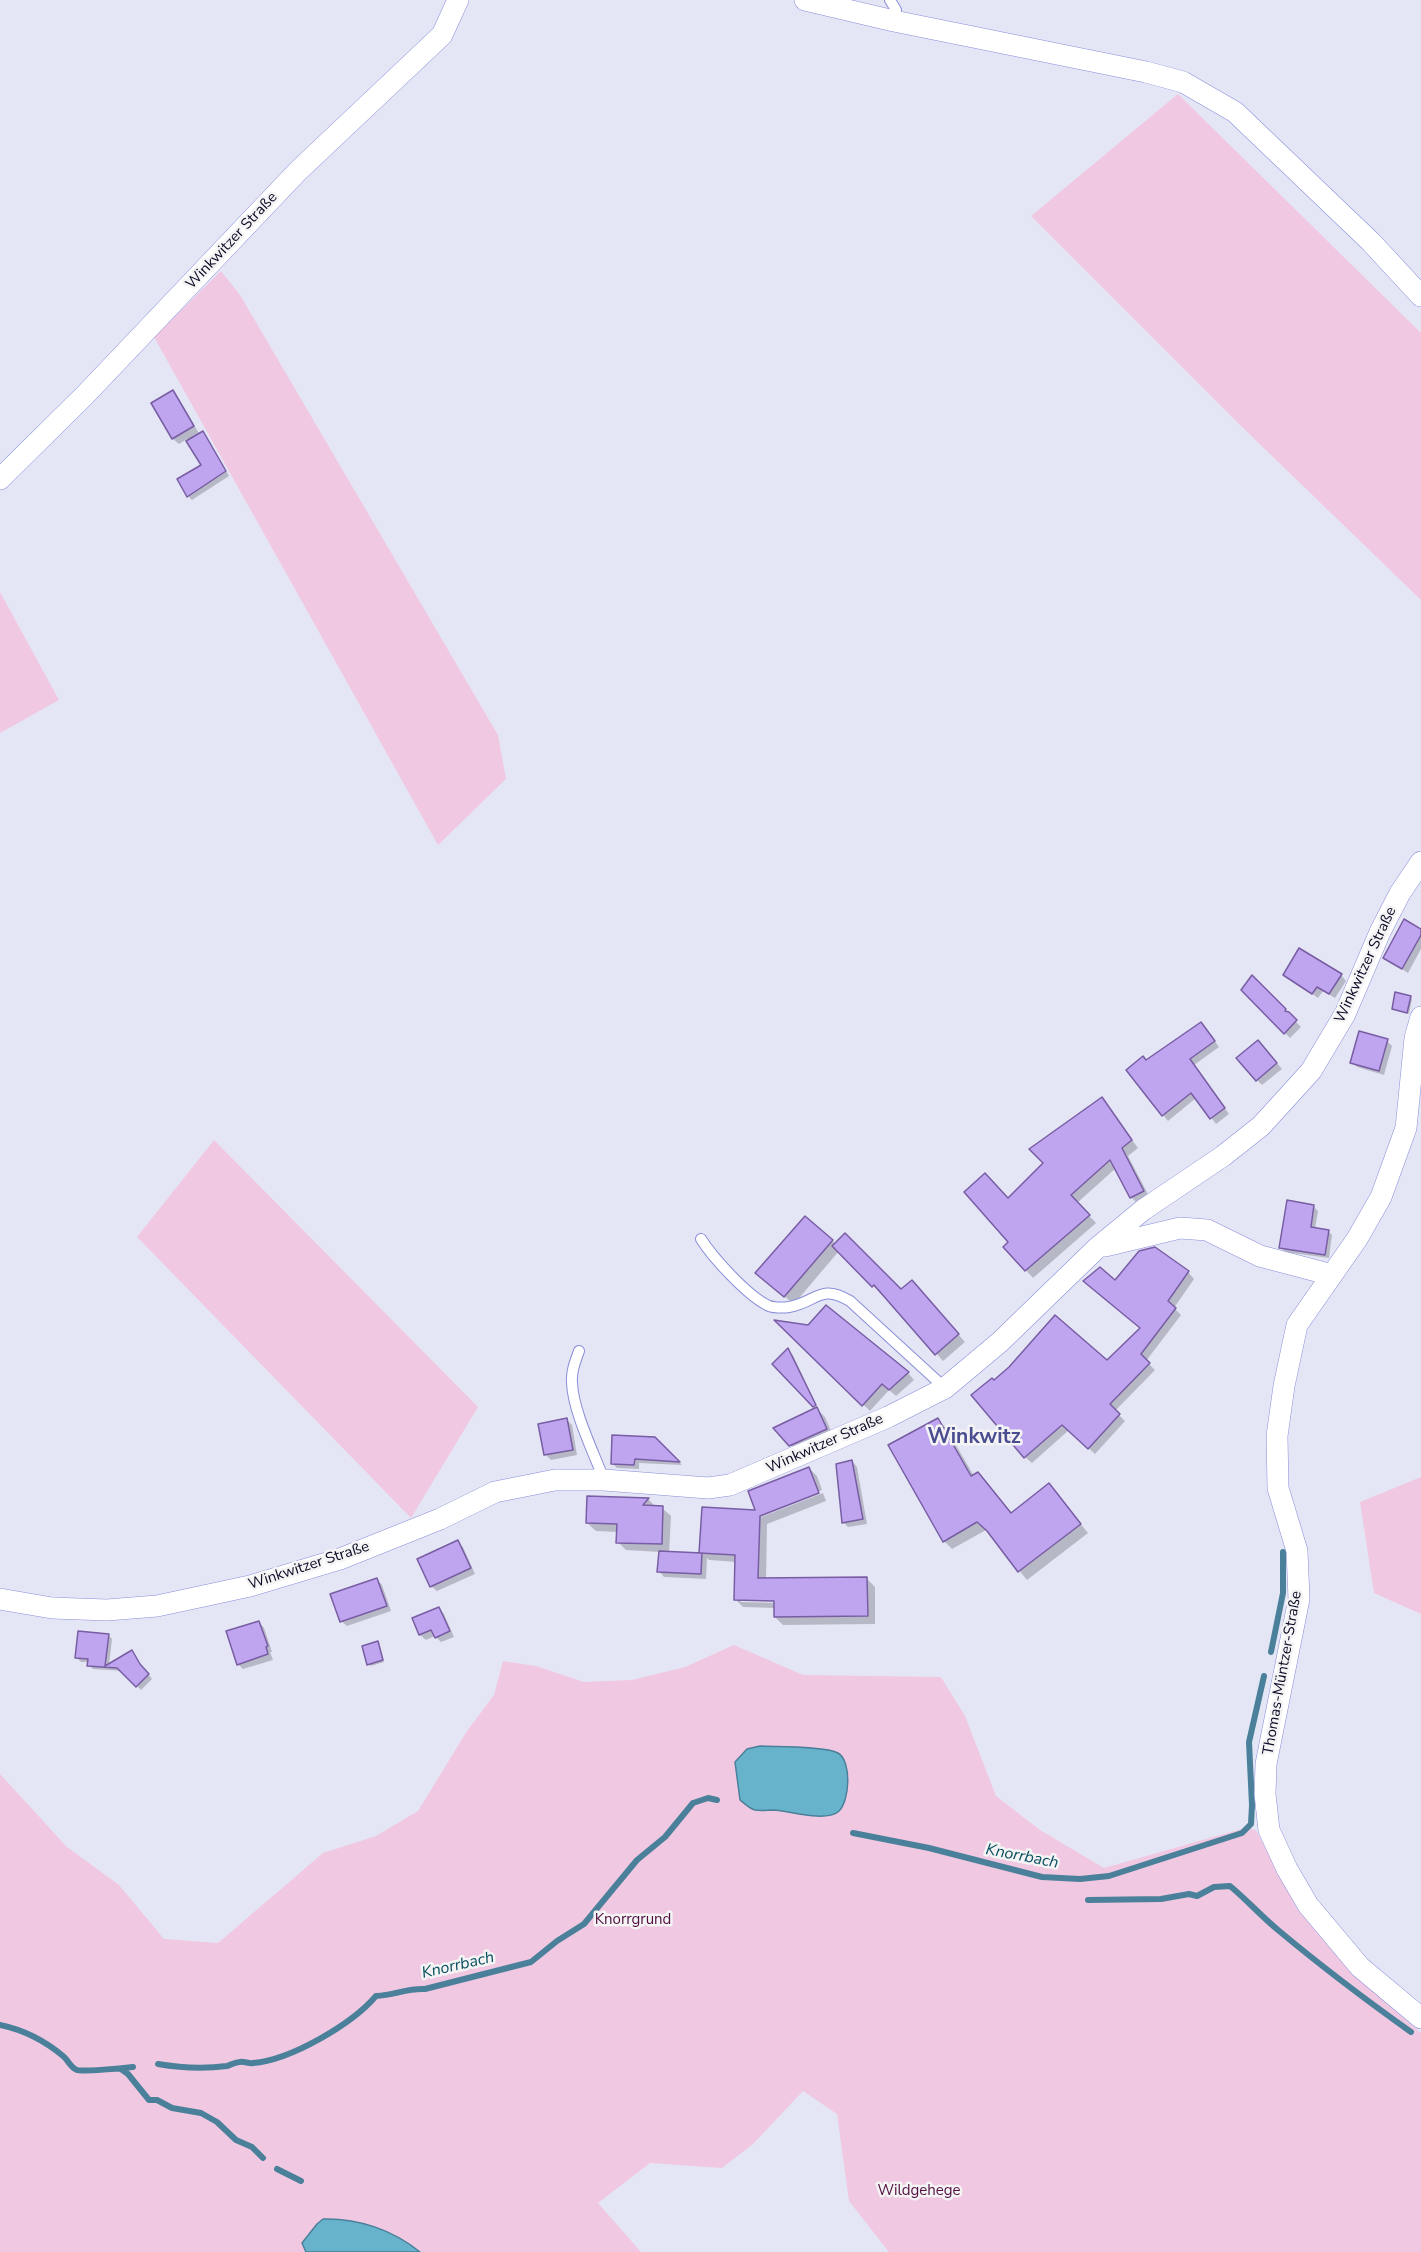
<!DOCTYPE html>
<meta charset="utf-8">
<style>
body{margin:0}
canvas{display:block;background:#e4e6f6}
</style>
<canvas width="1421" height="2252"></canvas>
<script>
const ctx = document.querySelector('canvas').getContext('2d');
ctx.lineJoin = 'round';
function paint(path, color) {
  ctx.fillStyle = color;
  ctx.fill(path, 'evenodd');
}
function trace(path, color, width, dash) {
  ctx.strokeStyle = color;
  ctx.lineWidth = width;
  ctx.lineCap = dash ? 'butt' : 'round';
  ctx.setLineDash(dash || []);
  ctx.stroke(path);
}
function write(font, color, halo, rows, align = 'center') {
  ctx.font = font + ' "Nunito Sans",sans-serif';
  ctx.lineWidth = 5;
  ctx.setLineDash([]);
  ctx.textBaseline = 'middle';
  ctx.strokeStyle = halo;
  ctx.fillStyle = color;
  for (const [text, x, y, turn = 0] of rows) {
    ctx.save();
    ctx.translate(x, y);
    ctx.rotate((+turn || 0) * Math.PI / 180);
    ctx.textAlign = isNaN(turn) ? turn : align;
    if (halo) ctx.strokeText(text, 0, 0);
    ctx.fillText(text, 0, 0);
    ctx.restore();
  }
}
paint(new Path2D(`
 M 1178,94 L 1421,333 L 1421,600 L 1239,424 L 1031,216 Z
 M 221,271 L 240,295 L 498,735 L 506,779 L 438,845 L 154,337 Z
 M 0,592 L 59,700 L 0,733 Z
 M 214,1140 L 478,1407 L 411,1518 L 137,1237 Z
 M 1421,1477 L 1421,1614 L 1374,1593 L 1360,1502 Z
 M 734,1645 L 803,1675 L 941,1677 L 965,1716 L 996,1796 L 1040,1830 L 1104,1868 L 1245,1828 L 1256,1830 L 1297,1909 L 1352,1974 L 1421,2033 L 1421,2252 L 889,2252 L 849,2201 L 837,2114 L 803,2091 L 753,2144 L 722,2168 L 650,2163 L 598,2203 L 641,2252 L 0,2252 L 0,1774 L 67,1847 L 119,1885 L 164,1939 L 218,1943 L 323,1853 L 376,1836 L 418,1811 L 467,1731 L 494,1695 L 503,1661 L 536,1666 L 584,1682 L 632,1680 L 685,1667 Z`), '#f1c8e2');
const water = new Path2D(`
 M 760,1746 C 777,1747 826,1746 838,1753 C 852,1761 850,1802 838,1812 C 824,1822 790,1811 774,1810 C 768,1810 761,1811 755,1810 C 750,1809 744,1803 740,1800 L 735,1762 L 747,1749 Z
 M 323,2219 C 358,2218 393,2230 420,2252 L 306,2252 L 302,2243 L 317,2224 Z`);
paint(water, '#67b3cb');
trace(water, '#4b809a', 1.5);
paint(new Path2D(`
 M 173,392 L 178,398 L 200,435 L 207,438 L 229,476 L 192,500 L 188,496 L 203,465 L 187,439 L 179,444 L 173,439 L 153,404 Z
 M 1421,930 L 1421,949 L 1408,973 L 1385,958 Z
 M 1285,975 L 1341,975 L 1346,981 L 1335,998 L 1323,991 L 1318,998 Z
 M 1252,977 L 1301,1027 L 1290,1038 L 1243,990 Z
 M 1410,997 L 1412,999 L 1409,1014 L 1394,1009 Z
 M 1206,1029 L 1219,1047 L 1194,1065 L 1229,1114 L 1216,1124 L 1196,1098 L 1168,1121 L 1163,1115 L 1147,1062 Z
 M 1387,1041 L 1392,1046 L 1384,1075 L 1357,1067 L 1352,1062 Z
 M 1263,1047 L 1282,1069 L 1262,1085 L 1257,1080 Z
 M 1102,1099 L 1138,1148 L 1128,1156 L 1150,1198 L 1138,1204 L 1131,1197 L 1116,1168 L 1077,1203 L 1096,1223 L 1033,1278 L 1005,1247 L 1010,1242 L 1008,1200 L 1045,1163 Z
 M 1313,1206 L 1318,1211 L 1315,1229 L 1328,1231 L 1332,1235 L 1329,1258 L 1285,1252 L 1281,1247 Z
 M 832,1241 L 901,1291 L 919,1289 L 965,1342 L 943,1361 L 882,1292 L 881,1294 L 839,1251 L 794,1304 L 765,1281 Z
 M 1188,1272 L 1194,1279 L 1174,1308 L 1181,1315 L 1146,1361 L 1155,1370 L 1115,1411 L 1125,1421 L 1095,1454 L 1069,1430 L 1032,1463 L 1025,1457 L 994,1382 L 1107,1362 L 1141,1329 L 1115,1282 Z
 M 827,1307 L 908,1373 L 914,1380 L 896,1396 L 889,1390 L 870,1411 L 778,1322 L 809,1326 Z
 M 788,1350 L 793,1355 L 819,1411 L 825,1417 L 834,1438 L 799,1453 L 790,1445 L 817,1408 L 774,1364 Z
 M 567,1420 L 572,1425 L 577,1455 L 551,1460 L 545,1454 Z
 M 938,1420 L 946,1428 L 974,1476 L 986,1482 L 1012,1514 L 1049,1485 L 1088,1533 L 1027,1580 L 986,1530 L 952,1549 L 944,1541 Z
 M 654,1438 L 682,1465 L 639,1463 L 639,1469 L 617,1468 L 612,1463 Z
 M 852,1461 L 857,1467 L 867,1524 L 848,1527 L 843,1522 Z
 M 809,1468 L 817,1476 L 822,1490 L 761,1514 L 761,1517 L 823,1493 L 826,1501 L 767,1524 L 766,1580 L 867,1579 L 875,1587 L 875,1624 L 783,1625 L 775,1617 L 775,1608 L 743,1607 L 735,1599 L 736,1562 L 709,1560 L 707,1558 L 706,1579 L 664,1577 L 659,1571 L 660,1552 L 626,1550 L 618,1542 L 618,1532 L 596,1531 L 587,1523 L 588,1498 L 649,1500 L 656,1507 L 662,1508 L 671,1516 L 669,1553 L 703,1555 L 701,1552 L 758,1512 ZM 741,1599 L 781,1600 L 781,1603 L 741,1602 Z
 M 457,1542 L 463,1547 L 475,1574 L 437,1591 L 431,1586 Z
 M 377,1579 L 382,1585 L 391,1611 L 347,1626 L 341,1621 Z
 M 439,1608 L 444,1614 L 454,1637 L 441,1642 L 435,1636 L 426,1640 L 420,1635 L 414,1619 Z
 M 259,1622 L 264,1628 L 272,1652 L 270,1652 L 273,1660 L 243,1669 L 238,1664 Z
 M 108,1635 L 112,1639 L 109,1665 L 131,1652 L 152,1679 L 141,1690 L 123,1671 L 93,1669 L 89,1665 L 89,1662 L 81,1662 L 77,1658 Z
 M 377,1643 L 384,1662 L 371,1666 L 369,1664 Z`), '#0003');
trace(new Path2D(`
 M 1271,1652 L 1283,1593 L 1283,1552
 M 853,1833 L 929,1848 L 1042,1877 L 1080,1879 L 1109,1876 L 1242,1833 L 1251,1824 L 1252,1805 L 1249,1742 L 1264,1676
 M 1088,1900 L 1161,1899 L 1189,1894 L 1197,1896 L 1214,1887 L 1230,1886 C 1247,1900 1261,1916 1278,1930 C 1321,1966 1366,2000 1411,2032
 M 0,2025 C 24,2030 45,2041 63,2056 C 69,2061 70,2067 77,2070 C 82,2072 124,2068 133,2067
 M 158,2064 C 181,2068 204,2069 227,2066 C 231,2065 235,2062 240,2062 C 244,2061 249,2064 253,2063 C 291,2060 352,2024 376,1996 C 395,1995 407,1988 425,1989 L 531,1962 L 557,1941 L 584,1924 L 637,1860 L 665,1837 L 693,1803 L 708,1798 L 717,1800
 M 121,2069 L 128,2074 L 149,2100 L 157,2100 L 172,2108 L 201,2113 L 217,2122 L 236,2140 L 252,2147 L 263,2158
 M 277,2169 L 301,2181`), '#4b809a', 6);
const building = new Path2D(`
 M 173,390 L 194,426 L 172,439 L 151,403 Z
 M 203,431 L 226,471 L 187,497 L 177,479 L 201,465 L 186,441 Z
 M 1404,919 L 1421,929 L 1421,935 L 1402,969 L 1383,958 Z
 M 1299,948 L 1342,974 L 1329,994 L 1317,987 L 1312,994 L 1283,975 Z
 M 1252,975 L 1286,1009 L 1285,1011 L 1289,1012 L 1297,1020 L 1284,1034 L 1241,990 Z
 M 1395,992 L 1411,996 L 1407,1013 L 1392,1009 Z
 M 1201,1022 L 1215,1041 L 1190,1059 L 1225,1108 L 1210,1119 L 1191,1093 L 1162,1116 L 1126,1070 L 1143,1056 L 1146,1060 Z
 M 1359,1031 L 1388,1039 L 1379,1071 L 1350,1063 Z
 M 1258,1040 L 1277,1063 L 1256,1081 L 1236,1058 Z
 M 1102,1097 L 1132,1140 L 1122,1148 L 1144,1191 L 1130,1198 L 1110,1160 L 1071,1195 L 1090,1215 L 1025,1271 L 1003,1247 L 1008,1242 L 964,1192 L 985,1173 L 1008,1198 L 1043,1163 L 1029,1149 Z
 M 1287,1200 L 1314,1205 L 1311,1227 L 1329,1230 L 1325,1255 L 1279,1248 Z
 M 805,1216 L 833,1240 L 784,1297 L 755,1273 Z
 M 845,1233 L 901,1289 L 912,1280 L 959,1334 L 935,1355 L 874,1285 L 872,1287 L 832,1246 Z
 M 1155,1247 L 1189,1271 L 1168,1301 L 1176,1308 L 1141,1354 L 1150,1363 L 1110,1404 L 1120,1414 L 1088,1449 L 1062,1425 L 1024,1458 L 971,1395 L 992,1378 L 994,1380 L 1009,1367 L 1055,1315 L 1107,1360 L 1140,1328 L 1083,1281 L 1100,1267 L 1115,1280 L 1139,1251 Z
 M 826,1305 L 909,1372 L 889,1390 L 882,1384 L 862,1406 L 774,1320 L 808,1325 Z
 M 788,1348 L 816,1405 L 813,1407 L 772,1364 Z
 M 817,1407 L 827,1429 L 789,1446 L 773,1428 Z
 M 567,1418 L 573,1450 L 544,1455 L 538,1424 Z
 M 938,1418 L 971,1476 L 978,1472 L 1011,1513 L 1049,1483 L 1081,1524 L 1018,1572 L 987,1531 L 977,1522 L 943,1542 L 888,1445 Z
 M 612,1435 L 655,1437 L 680,1462 L 635,1459 L 634,1465 L 611,1464 Z
 M 852,1460 L 863,1519 L 842,1523 L 836,1464 Z
 M 809,1467 L 819,1493 L 760,1516 L 758,1578 L 867,1577 L 868,1616 L 774,1617 L 774,1601 L 734,1600 L 735,1555 L 699,1553 L 702,1507 L 755,1510 L 748,1491 Z
 M 587,1496 L 649,1498 L 643,1505 L 663,1506 L 662,1544 L 616,1543 L 617,1524 L 586,1523 Z
 M 458,1540 L 471,1568 L 430,1587 L 417,1559 Z
 M 659,1551 L 702,1553 L 701,1574 L 657,1572 Z
 M 377,1578 L 387,1606 L 340,1622 L 330,1594 Z
 M 439,1607 L 450,1631 L 435,1638 L 431,1630 L 419,1635 L 412,1618 Z
 M 259,1621 L 268,1646 L 266,1647 L 268,1654 L 237,1665 L 226,1631 Z
 M 78,1631 L 109,1634 L 105,1666 L 132,1650 L 140,1664 L 149,1674 L 136,1687 L 117,1668 L 87,1666 L 88,1659 L 75,1658 Z
 M 378,1641 L 383,1660 L 367,1665 L 362,1646 Z`);
paint(building, '#bfa4f0');
trace(building, '#785da3', 1.5);
const lane = new Path2D(`
 M 890,0 L 896,10 L 894,21
 M 701,1239 C 713,1258 747,1295 767,1305 C 772,1308 783,1308 789,1307 C 817,1302 820,1283 850,1301 L 945,1388
 M 579,1351 C 575,1362 571,1372 572,1383 C 573,1411 594,1453 604,1480`);
const street = new Path2D(`
 M 805,0 L 894,21 L 1146,72 L 1183,82 L 1235,112 L 1371,242 L 1421,296
 M 0,479 L 85,395 L 298,171 L 442,35 L 458,0
 M 1421,1017 L 1415,1038 L 1406,1128 L 1381,1197 L 1357,1239 L 1297,1325 L 1284,1386 L 1277,1436 L 1278,1488 L 1297,1551 L 1299,1599 L 1266,1764 L 1265,1794 L 1269,1830 L 1287,1869 L 1308,1905 L 1360,1967 L 1421,2018
 M 1105,1246 L 1180,1228 L 1207,1230 L 1260,1256 L 1332,1275
 M 0,1599 L 52,1608 L 107,1610 L 157,1606 L 250,1586 L 340,1559 L 440,1519 L 495,1492 L 555,1480 L 604,1480 L 708,1488 L 730,1485 L 888,1417 L 945,1388 L 1000,1342 L 1098,1247 L 1143,1210 L 1223,1156 L 1261,1126 L 1311,1071 L 1345,1014 L 1380,932 L 1400,893 L 1421,862`);
trace(lane, '#898ed8', 12);
trace(street, '#898ed8', 22);
trace(lane, '#fff', 10);
trace(street, '#fff', 21);
write('15px', '#0b0a26', '#f4f4f4', [
 ["Winkwitzer Straße",232,241,-47],
 ["Winkwitzer Straße",1366,965,-65],
 ["Winkwitzer Straße",825,1444,-24],
 ["Winkwitzer Straße",309,1566,-18],
 ["Thomas-Müntzer-Straße",1283,1673,-80]
]);
write('15px', '#510e40', '#f4f4f4', [
 ["Knorrgrund",633,1920],
 ["Wildgehege",919,2191]
]);
write('italic 16px', '#094e5f', '#f4f4f4', [
 ["Knorrbach",1022,1857,11],
 ["Knorrbach",458,1966,-13]
]);
write('bold 21px', '#4b4d91', '#f4f4f4', [
 ["Winkwitz",974,1438]
]);
</script>
